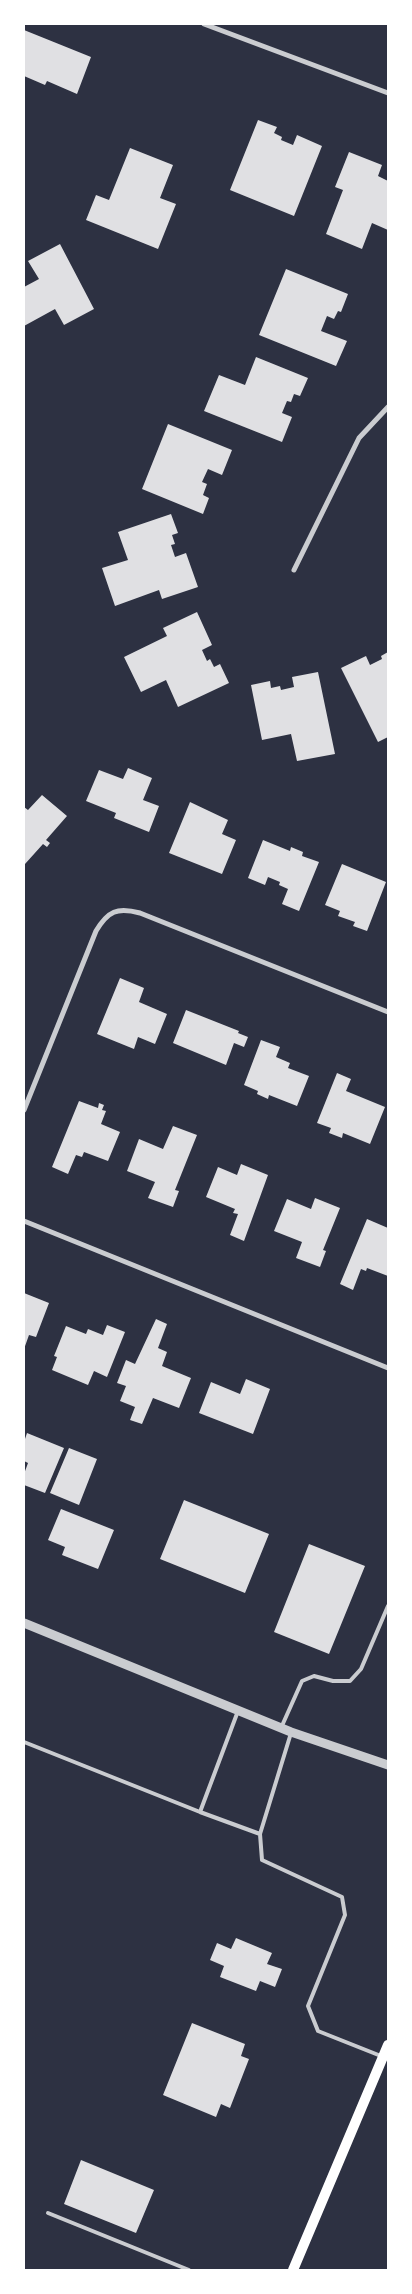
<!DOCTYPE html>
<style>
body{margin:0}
#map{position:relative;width:412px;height:2294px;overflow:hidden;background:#2d3142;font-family:Lora,serif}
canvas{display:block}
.frame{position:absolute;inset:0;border:25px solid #fff;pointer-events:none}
</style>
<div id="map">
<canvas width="412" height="2294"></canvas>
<div class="frame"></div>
</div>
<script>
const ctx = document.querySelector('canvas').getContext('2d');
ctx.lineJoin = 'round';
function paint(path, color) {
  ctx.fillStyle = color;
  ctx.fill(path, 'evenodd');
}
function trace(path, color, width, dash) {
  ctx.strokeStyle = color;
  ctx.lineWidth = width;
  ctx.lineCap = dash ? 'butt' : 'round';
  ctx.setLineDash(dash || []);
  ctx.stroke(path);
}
paint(new Path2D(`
 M 24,30 L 91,57 L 77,94 L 47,81 L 45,85 L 24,76 Z
 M 258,120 L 277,127 L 274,133 L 282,137 L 281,140 L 293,145 L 297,135 L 322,146 L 294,216 L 230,190 Z
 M 130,148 L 173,165 L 160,198 L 176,204 L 158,249 L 86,220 L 96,195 L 109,200 Z
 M 349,152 L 382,165 L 378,176 L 388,181 L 388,230 L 372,223 L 362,249 L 326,234 L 343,190 L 335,187 Z
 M 60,244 L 94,309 L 64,325 L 55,309 L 24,326 L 24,287 L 39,279 L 28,261 Z
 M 286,269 L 348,294 L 341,312 L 338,311 L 334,319 L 327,316 L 321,331 L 347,341 L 336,366 L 259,335 Z
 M 256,357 L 308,378 L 300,396 L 294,394 L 291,402 L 287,401 L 282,413 L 292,417 L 282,442 L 204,411 L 219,375 L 245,385 Z
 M 168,424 L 232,450 L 222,475 L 208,469 L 202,482 L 207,484 L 203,495 L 209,498 L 203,514 L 142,489 Z
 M 171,514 L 178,533 L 172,535 L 175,544 L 171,545 L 175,557 L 186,553 L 198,587 L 162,599 L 159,590 L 115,606 L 102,568 L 128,560 L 118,532 Z
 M 197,612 L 212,645 L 202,650 L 207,661 L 210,659 L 214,667 L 220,664 L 229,683 L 178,707 L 166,680 L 141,692 L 124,657 L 167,636 L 163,628 Z
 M 388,652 L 388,737 L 378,742 L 341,668 L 366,656 L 370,665 L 382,659 L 381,656 Z
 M 318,672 L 335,754 L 297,761 L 291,734 L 262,740 L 251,685 L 270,681 L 271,688 L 280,686 L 281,690 L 294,687 L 292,677 Z
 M 128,768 L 152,778 L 143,800 L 159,806 L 149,832 L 114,818 L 116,813 L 86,801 L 99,770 L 123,779 Z
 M 42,795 L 67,816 L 46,840 L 50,843 L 47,847 L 43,844 L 25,864 L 24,807 L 28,810 Z
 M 190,802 L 228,820 L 222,834 L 236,840 L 222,874 L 169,853 Z
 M 263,840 L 290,851 L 291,847 L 303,852 L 302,856 L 319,862 L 299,911 L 282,904 L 288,889 L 279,885 L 280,882 L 268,877 L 265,885 L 248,878 Z
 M 342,864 L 386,882 L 367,931 L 353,926 L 355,922 L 338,916 L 340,911 L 325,905 Z
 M 120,978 L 144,988 L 139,1002 L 167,1014 L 155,1044 L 138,1037 L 134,1049 L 97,1034 Z
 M 186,1010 L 239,1031 L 238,1033 L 248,1037 L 244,1047 L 234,1043 L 226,1065 L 173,1043 Z
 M 261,1040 L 280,1047 L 276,1057 L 290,1063 L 288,1068 L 309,1076 L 297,1106 L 269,1095 L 268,1099 L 257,1094 L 258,1091 L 244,1085 Z
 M 337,1073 L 351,1079 L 346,1091 L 385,1107 L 370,1144 L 343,1133 L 342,1138 L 329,1133 L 331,1128 L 317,1123 Z
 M 79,1101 L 98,1108 L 99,1103 L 104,1105 L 102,1110 L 106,1111 L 101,1124 L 120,1132 L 108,1161 L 84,1152 L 82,1157 L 76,1155 L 68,1174 L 52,1167 Z
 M 173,1126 L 197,1135 L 175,1190 L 179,1191 L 173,1207 L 148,1198 L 155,1182 L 127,1171 L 139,1139 L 163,1149 Z
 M 241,1164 L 268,1175 L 244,1241 L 230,1235 L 238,1214 L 233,1213 L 235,1209 L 206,1197 L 218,1167 L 237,1175 Z
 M 315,1198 L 340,1208 L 323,1250 L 326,1251 L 320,1267 L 296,1258 L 302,1242 L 274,1231 L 287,1199 L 311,1209 Z
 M 367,1219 L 388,1228 L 388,1276 L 367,1268 L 366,1271 L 361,1269 L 353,1290 L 340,1284 Z
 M 24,1293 L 49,1303 L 36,1337 L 29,1335 L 24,1349 Z
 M 156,1319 L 167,1324 L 158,1348 L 167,1352 L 162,1366 L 191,1378 L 179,1408 L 153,1398 L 142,1424 L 130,1420 L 135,1407 L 120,1401 L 126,1386 L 117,1383 L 126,1360 L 135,1364 Z
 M 107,1325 L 125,1332 L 107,1377 L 94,1371 L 88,1385 L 52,1370 L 57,1357 L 54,1356 L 66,1326 L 86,1334 L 88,1329 L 103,1335 Z
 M 246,1379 L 270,1389 L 253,1434 L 199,1413 L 211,1382 L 240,1394 Z
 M 27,1433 L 64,1448 L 45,1493 L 24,1485 L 24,1474 L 28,1463 L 24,1461 L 24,1442 Z
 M 69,1448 L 97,1459 L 79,1505 L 50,1493 Z
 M 184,1500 L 269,1534 L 245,1593 L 160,1559 Z
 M 61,1509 L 114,1530 L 98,1569 L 62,1555 L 65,1547 L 48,1540 Z
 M 309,1544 L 365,1566 L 329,1654 L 274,1632 Z
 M 236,1938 L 272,1953 L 267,1964 L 282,1969 L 275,1987 L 260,1981 L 256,1991 L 220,1977 L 224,1966 L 210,1960 L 217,1943 L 231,1949 Z
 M 192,2023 L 245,2044 L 241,2056 L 249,2059 L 230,2108 L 221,2104 L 216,2117 L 163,2095 Z
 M 81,2160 L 154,2190 L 136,2233 L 64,2204 Z`), '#e0e0e3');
trace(new Path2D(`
 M 281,1728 L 302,1681 L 314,1676 L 333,1681 L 350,1681 L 361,1669 L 388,1606
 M 24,1742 L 200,1812 L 238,1711
 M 200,1812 L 260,1834 L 291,1733
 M 260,1834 L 262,1860 L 342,1897 L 345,1915 L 308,2006 L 318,2031 L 381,2056
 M 48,2213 L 189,2270`), '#caccd0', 4);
trace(new Path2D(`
 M 204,24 L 388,93
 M 294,570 L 359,438 L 388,407
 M 24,1110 L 96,931 C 108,911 117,907 140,913 L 388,1012
 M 24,1221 L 388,1368`), '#caccd0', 5);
trace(new Path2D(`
 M 24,1623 L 291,1732 L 388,1765`), '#caccd0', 9);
trace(new Path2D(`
 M 293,2270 L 388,2045`), '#fff', 10);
</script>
